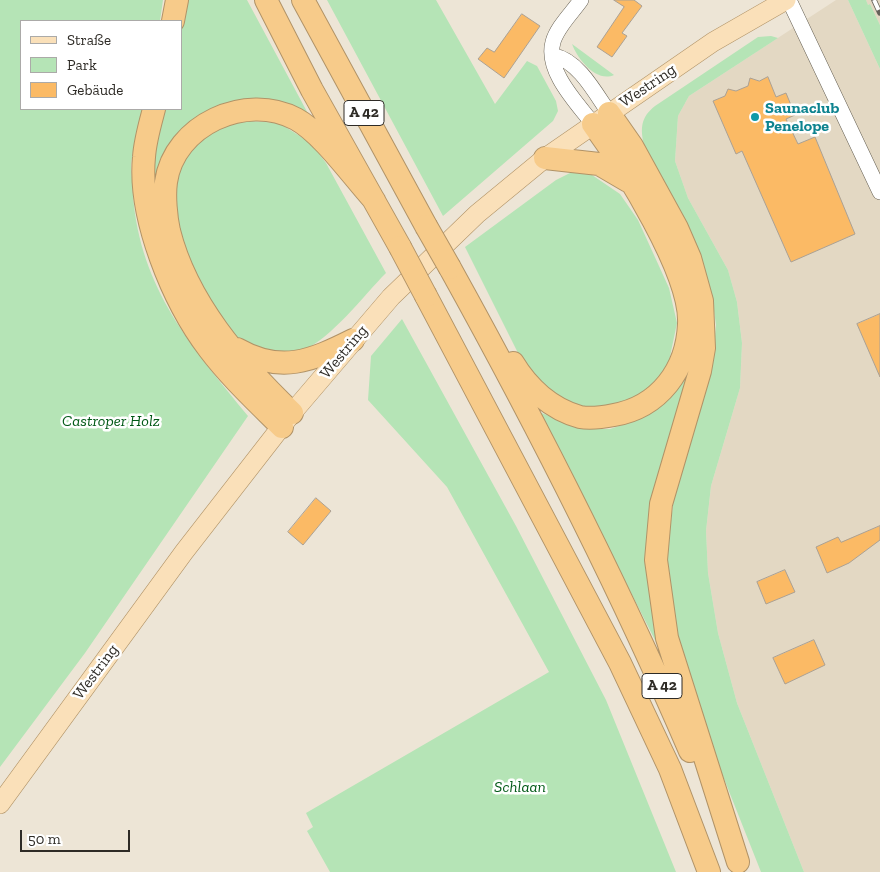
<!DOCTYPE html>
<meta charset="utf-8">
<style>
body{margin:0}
#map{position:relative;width:880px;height:872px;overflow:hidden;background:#ede5d6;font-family:"Zilla Slab",serif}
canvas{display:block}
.legend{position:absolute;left:20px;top:20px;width:162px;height:90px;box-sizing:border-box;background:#fff;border:1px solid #abaaa8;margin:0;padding:6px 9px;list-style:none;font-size:15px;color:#2e2b26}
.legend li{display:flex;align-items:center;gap:10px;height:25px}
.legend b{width:25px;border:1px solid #abaaa8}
.scale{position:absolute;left:20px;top:830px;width:110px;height:22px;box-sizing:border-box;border:2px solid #2e2b26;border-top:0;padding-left:6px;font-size:15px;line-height:18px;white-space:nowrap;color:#2e2b26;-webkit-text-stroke:4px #fff;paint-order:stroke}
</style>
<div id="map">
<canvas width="880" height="872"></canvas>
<ul class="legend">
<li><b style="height:6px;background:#fae0b9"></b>Straße</li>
<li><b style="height:14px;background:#b5e4b6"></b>Park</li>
<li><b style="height:14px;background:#fbba65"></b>Gebäude</li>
</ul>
<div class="scale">50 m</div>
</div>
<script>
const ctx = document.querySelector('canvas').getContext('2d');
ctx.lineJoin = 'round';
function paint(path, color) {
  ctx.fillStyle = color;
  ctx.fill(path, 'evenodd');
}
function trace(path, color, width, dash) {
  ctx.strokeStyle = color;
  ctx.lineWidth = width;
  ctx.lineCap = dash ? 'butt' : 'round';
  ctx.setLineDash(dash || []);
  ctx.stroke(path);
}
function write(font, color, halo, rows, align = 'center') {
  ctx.font = font + ' "Zilla Slab",serif';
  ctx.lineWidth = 5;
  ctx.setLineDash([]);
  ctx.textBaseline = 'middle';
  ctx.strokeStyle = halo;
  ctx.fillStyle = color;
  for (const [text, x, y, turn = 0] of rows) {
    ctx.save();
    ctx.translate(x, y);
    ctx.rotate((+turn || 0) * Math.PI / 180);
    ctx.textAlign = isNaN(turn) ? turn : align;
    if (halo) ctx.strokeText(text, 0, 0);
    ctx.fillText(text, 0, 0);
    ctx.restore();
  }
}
paint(new Path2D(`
 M 836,0 L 848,0 L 880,69 L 880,872 L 804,872 L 737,703 L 718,633 L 708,573 L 706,531 L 711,486 L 740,388 L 742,343 L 737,302 L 728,270 L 688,198 L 675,161 L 678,116 L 689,96 Z
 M 866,0 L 880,0 L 880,25 L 870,4 L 868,5 Z`), '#e3d8c3');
paint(new Path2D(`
 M 0,0 L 163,0 L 160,21 L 21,21 L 21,109 L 143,109 C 139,127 133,146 131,165 C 131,174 133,185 133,195 C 140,289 192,347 248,416 L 85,653 L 0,767 Z
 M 184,0 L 247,0 L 312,121 L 213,110 L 153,194 L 156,123 L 160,109 L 181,109 L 181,21 Z
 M 327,0 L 436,0 L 495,104 L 527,61 L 537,66 L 556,101 L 558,111 L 553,121 L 443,216 Z
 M 848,0 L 866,0 L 868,5 L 870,4 L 880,25 L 880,69 Z
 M 771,36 L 778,38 L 689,96 L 678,116 L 675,161 L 688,198 L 728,270 L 737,302 L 742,343 L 740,388 L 711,486 L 706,531 L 708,573 L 718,633 L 737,703 L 804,872 L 761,872 L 715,756 L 680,653 L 668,564 L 668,543 L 674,498 L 712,367 L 716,325 L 713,304 L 644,145 C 640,128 641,117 655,106 L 758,37 Z
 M 572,44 L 614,75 C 596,83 577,58 572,44 Z
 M 250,121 L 279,123 L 311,143 L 326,163 L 386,273 C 364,295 331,339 303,350 C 284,357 253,353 237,340 C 221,326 206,296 197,276 C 173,225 155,162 217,129 C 226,124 240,123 250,121 Z
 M 574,171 L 592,175 L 620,194 L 638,220 L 669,288 L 677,323 L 668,366 L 647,392 L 633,404 L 591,409 L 571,404 L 549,392 L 524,365 L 465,247 L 556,180 Z
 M 402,319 L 516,526 L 606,700 L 676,872 L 330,872 L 307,831 L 313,827 L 306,813 L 549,672 L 447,487 L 368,400 L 371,356 Z
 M 695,348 L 676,430 L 658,646 L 539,412 L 583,429 L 610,429 L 628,423 L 645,415 Z`), '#b5e4b6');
const building = new Path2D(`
 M 614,0 L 634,0 L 642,6 L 622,33 L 627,36 L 612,57 L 597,47 L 624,7 Z
 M 522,14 L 540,26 L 504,78 L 478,59 L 487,48 L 494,52 Z
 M 768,77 L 776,97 L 786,93 L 795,115 L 786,119 L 798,144 L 815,137 L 855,234 L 791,262 L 742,151 L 736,154 L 713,101 L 725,96 L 728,89 L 736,91 L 748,86 L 750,78 L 759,81 Z
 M 880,314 L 880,377 L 857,324 Z
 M 316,498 L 331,511 L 303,545 L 288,532 Z
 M 880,526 L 880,540 L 849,563 L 827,573 L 816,547 L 838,537 L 841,542 Z
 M 785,570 L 795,592 L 766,604 L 757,582 Z
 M 814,640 L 825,665 L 785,684 L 773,658 Z`);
paint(building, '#fbba65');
trace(building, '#aba194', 1);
const minor = new Path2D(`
 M 581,0 C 572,13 557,27 553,42 C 545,71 577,103 593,124
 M 789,0 L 880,192
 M 554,56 C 578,60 596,94 609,113`);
const major = new Path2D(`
 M 0,804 L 184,552 L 292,413 L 391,297 L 477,214 L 545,158 L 713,42 L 786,0`);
const highway = new Path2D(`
 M 266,0 L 312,90 L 400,247
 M 303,0 L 426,226
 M 173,21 L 177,0
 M 154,109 C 150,124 145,141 144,157 C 138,217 173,302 209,349 C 230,377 257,402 282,427
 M 609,113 L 632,146 L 677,228 L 690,258 L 702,301 L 704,348 L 700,371 L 661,504 L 656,560 L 667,638 L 738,862
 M 545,158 L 599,164 L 628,181
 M 450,268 C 537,425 619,586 690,751
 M 426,296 L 620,663 L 670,769 L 709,872
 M 237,349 C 281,374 311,361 353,340
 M 513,363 C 528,388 551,409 580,417 C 590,419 604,417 614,415 C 659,407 687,370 689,324 C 692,274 623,165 593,124
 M 292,413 C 240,363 187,303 169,231 C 166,217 164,196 166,182 C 174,125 246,92 296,119 C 322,133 353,177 374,200`);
trace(minor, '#655f52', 16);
trace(major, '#b19367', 20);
trace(highway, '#b19367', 24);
trace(minor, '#fff', 15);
trace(major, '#fae0b9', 19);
trace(highway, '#f7cb8a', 22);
const rail = new Path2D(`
 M 874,0 L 880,13`);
trace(rail, '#656159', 5.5);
trace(rail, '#fff', 4, [11]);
const highwayBridge = new Path2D(`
 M 426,226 L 450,268
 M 400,247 L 426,296`);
trace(highwayBridge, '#b19367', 24, []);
trace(highwayBridge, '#f7cb8a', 22);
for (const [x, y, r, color] of [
 [755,117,5,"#0f9aa8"]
]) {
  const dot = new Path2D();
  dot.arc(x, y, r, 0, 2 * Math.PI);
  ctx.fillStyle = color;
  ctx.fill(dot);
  trace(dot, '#fff', 2);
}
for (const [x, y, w] of [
 [364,113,40],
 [662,686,40]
]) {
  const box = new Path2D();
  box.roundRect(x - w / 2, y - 12.5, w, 25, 4);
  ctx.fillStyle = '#fff';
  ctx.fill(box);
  trace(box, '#2e2b26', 1);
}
write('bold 15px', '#2e2b26', null, [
 ["A 42",364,113],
 ["A 42",662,686]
]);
write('16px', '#2e2b26', '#fff', [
 ["Westring",648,86,-34],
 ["Westring",344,352,-50],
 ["Westring",96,672,-53]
]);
write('bold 16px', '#0d838f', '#fff', [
 ["Saunaclub",765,108],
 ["Penelope",765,126]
], 'left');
write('italic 16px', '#005916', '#fff', [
 ["Castroper Holz",111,421],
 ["Schlaan",520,787]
]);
</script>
